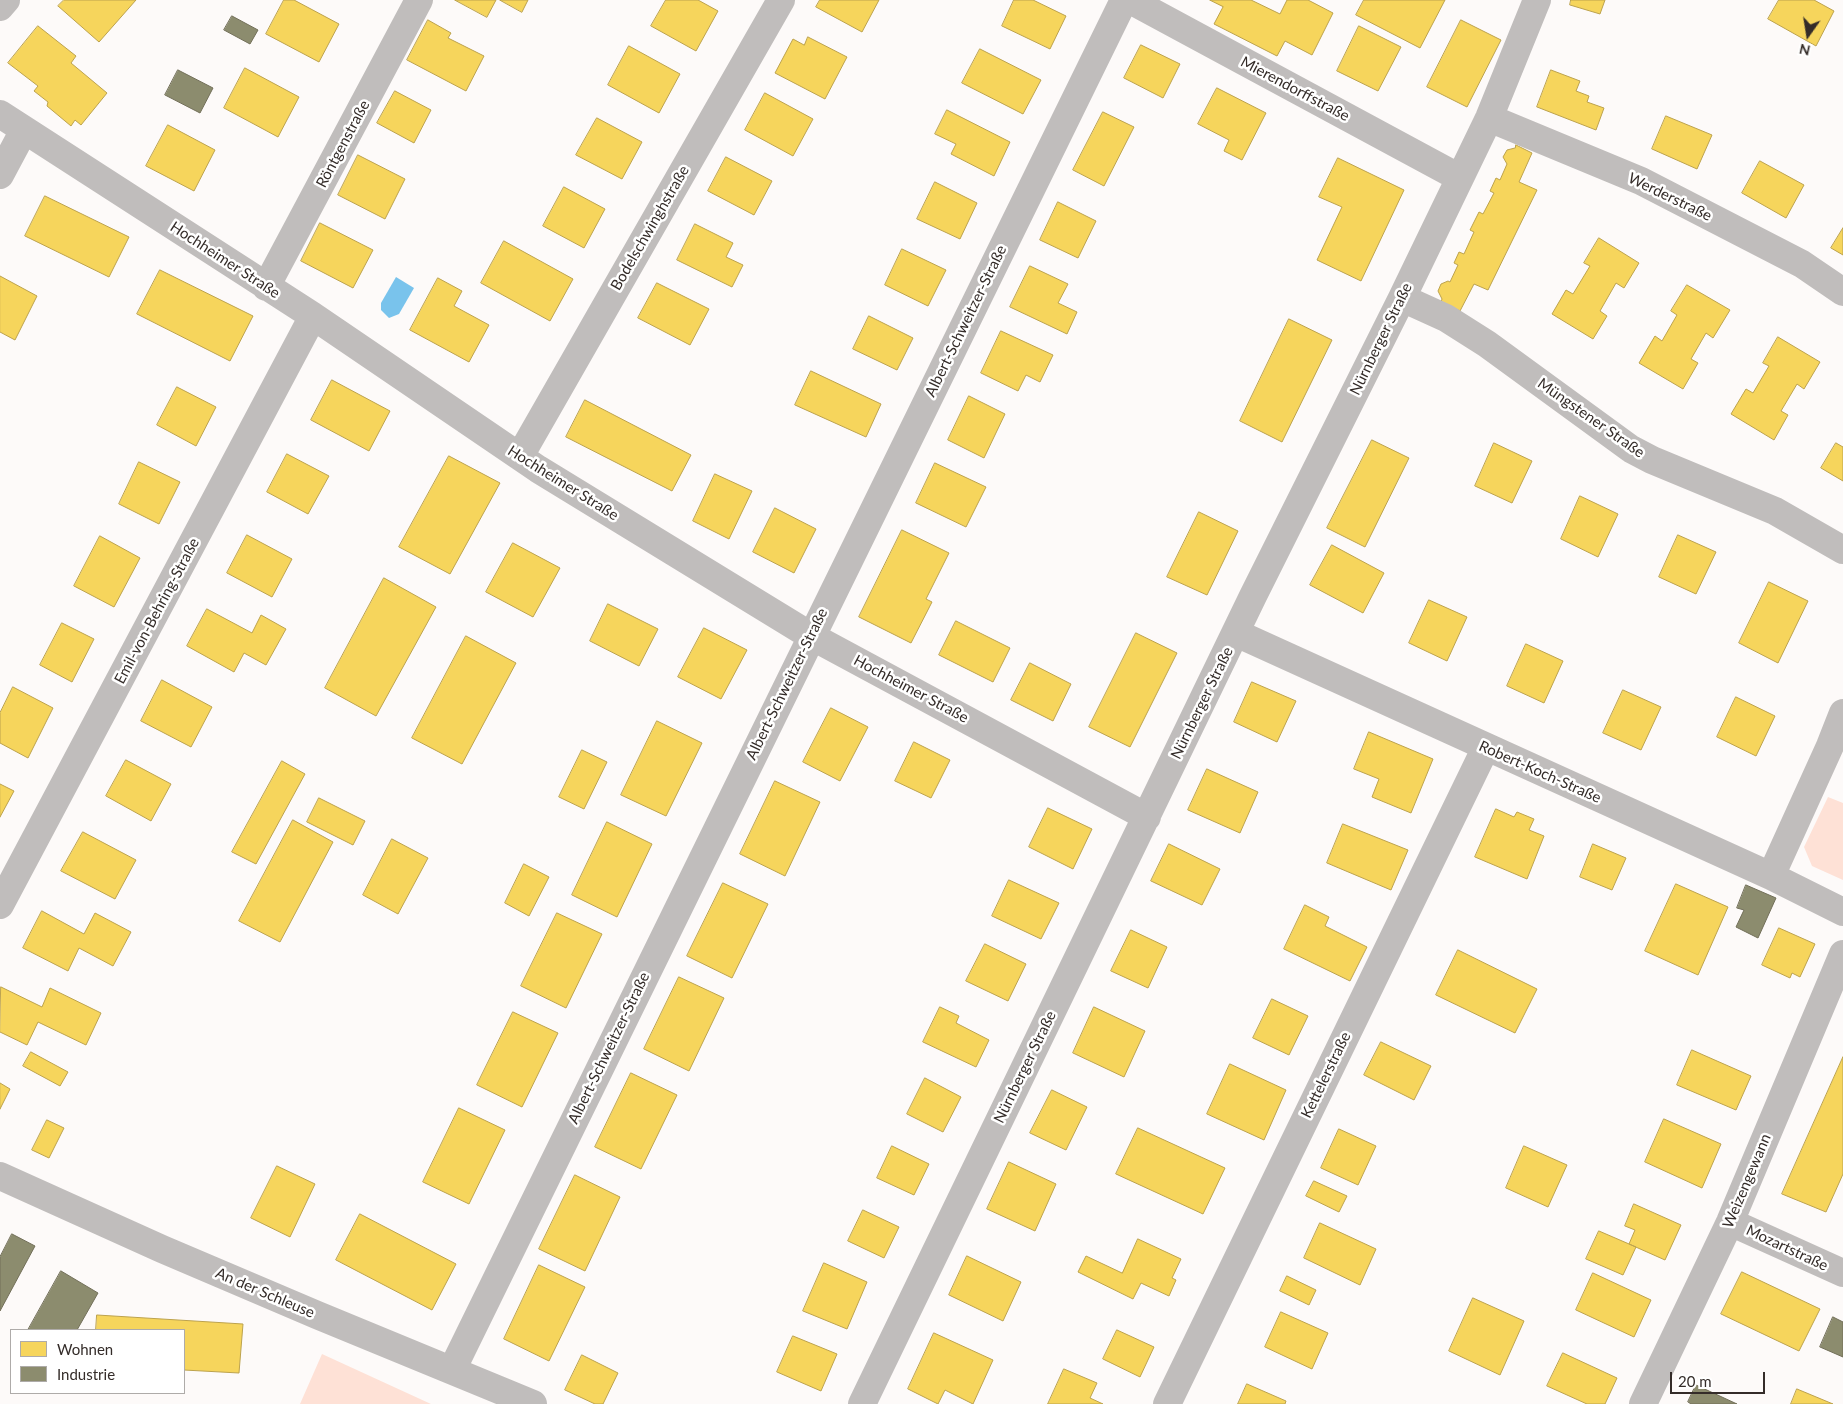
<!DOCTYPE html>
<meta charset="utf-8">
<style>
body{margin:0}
#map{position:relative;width:1843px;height:1404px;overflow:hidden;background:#fdfaf9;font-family:Lato,sans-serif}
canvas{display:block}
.legend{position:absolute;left:10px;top:1329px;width:175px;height:65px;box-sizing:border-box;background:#fff;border:1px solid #aeaba9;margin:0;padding:6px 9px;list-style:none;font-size:15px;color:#342c29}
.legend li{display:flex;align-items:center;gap:10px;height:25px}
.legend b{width:25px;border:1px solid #aeaba9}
.north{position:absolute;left:1783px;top:10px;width:50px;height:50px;-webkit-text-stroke:4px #fff;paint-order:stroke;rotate:193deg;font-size:14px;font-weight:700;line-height:20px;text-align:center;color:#342c29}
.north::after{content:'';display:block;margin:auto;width:18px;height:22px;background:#342c29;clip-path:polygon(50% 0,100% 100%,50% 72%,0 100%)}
.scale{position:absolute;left:1670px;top:1372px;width:95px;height:22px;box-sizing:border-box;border:2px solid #342c29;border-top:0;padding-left:6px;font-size:15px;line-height:18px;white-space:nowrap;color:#342c29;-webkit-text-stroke:4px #fff;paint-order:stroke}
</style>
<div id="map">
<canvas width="1843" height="1404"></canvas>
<ul class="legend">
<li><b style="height:14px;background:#f6d55c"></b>Wohnen</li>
<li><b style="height:14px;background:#8c8c6e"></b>Industrie</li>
</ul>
<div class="north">N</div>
<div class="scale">20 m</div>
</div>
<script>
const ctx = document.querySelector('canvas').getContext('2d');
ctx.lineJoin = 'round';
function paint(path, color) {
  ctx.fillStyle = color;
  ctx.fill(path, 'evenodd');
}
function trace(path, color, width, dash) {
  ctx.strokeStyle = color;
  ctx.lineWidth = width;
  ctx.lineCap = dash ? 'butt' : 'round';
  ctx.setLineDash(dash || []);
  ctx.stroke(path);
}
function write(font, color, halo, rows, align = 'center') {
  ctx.font = font + ' Lato,sans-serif';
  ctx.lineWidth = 5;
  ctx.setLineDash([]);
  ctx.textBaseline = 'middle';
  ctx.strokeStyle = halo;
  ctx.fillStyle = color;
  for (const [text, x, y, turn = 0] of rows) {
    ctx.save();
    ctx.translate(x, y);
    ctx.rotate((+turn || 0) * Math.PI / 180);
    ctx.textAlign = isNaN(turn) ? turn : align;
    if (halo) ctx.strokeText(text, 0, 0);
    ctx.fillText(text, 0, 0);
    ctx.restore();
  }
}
paint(new Path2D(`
 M 1828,797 L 1843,803 L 1843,880 L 1812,866 L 1804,847 Z
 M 322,1354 L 431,1404 L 300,1404 Z`), '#fee1d6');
paint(new Path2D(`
 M 396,277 L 414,288 L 399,314 L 389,318 L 381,310 L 381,303 Z`), '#79c3ec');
const homes = new Path2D(`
 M 64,0 L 136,0 L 99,42 L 58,6 Z
 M 284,0 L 294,0 L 339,24 L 319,62 L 266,34 Z
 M 455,0 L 496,0 L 487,17 Z
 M 500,0 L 528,0 L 522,12 Z
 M 666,0 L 698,0 L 718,11 L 696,51 L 651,26 Z
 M 820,0 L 879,0 L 862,32 L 816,7 Z
 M 1014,0 L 1033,0 L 1066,16 L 1050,49 L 1002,26 Z
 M 1210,0 L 1251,0 L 1280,14 L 1287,0 L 1308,0 L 1333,13 L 1312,55 L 1285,41 L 1277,56 L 1214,24 L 1223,7 Z
 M 1364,0 L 1445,0 L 1420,48 L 1356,15 Z
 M 1571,0 L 1605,0 L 1600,14 L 1570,5 Z
 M 1779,0 L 1814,0 L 1834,11 L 1816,46 L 1768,19 Z
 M 428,20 L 451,33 L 448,38 L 484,56 L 466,91 L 407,60 Z
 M 1461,20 L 1501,40 L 1467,107 L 1427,87 Z
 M 38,26 L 76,56 L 71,63 L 107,93 L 81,125 L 75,120 L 71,126 L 47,106 L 48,102 L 34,91 L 38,86 L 8,63 Z
 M 1359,26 L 1401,47 L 1378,91 L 1337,71 Z
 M 808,37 L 847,57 L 825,99 L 775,73 L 793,39 L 804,45 Z
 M 1141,45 L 1180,64 L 1163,98 L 1124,78 Z
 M 629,46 L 680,74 L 659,113 L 608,85 Z
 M 980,49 L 1041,80 L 1023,114 L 962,83 Z
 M 245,68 L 299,97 L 278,137 L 224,108 Z
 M 1551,70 L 1580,81 L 1576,91 L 1589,96 L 1587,102 L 1604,108 L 1596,130 L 1537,107 Z
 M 1217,88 L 1266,113 L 1242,160 L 1224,151 L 1229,140 L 1198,124 Z
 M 395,91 L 431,110 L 414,143 L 377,123 Z
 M 765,93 L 813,119 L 793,156 L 745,130 Z
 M 947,110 L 1010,142 L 994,176 L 951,154 L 956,144 L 935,134 Z
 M 1103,112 L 1134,127 L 1104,186 L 1073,170 Z
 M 1666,116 L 1712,135 L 1697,169 L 1652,149 Z
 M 597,118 L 642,142 L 622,179 L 576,155 Z
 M 168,125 L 215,150 L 194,191 L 146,166 Z
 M 1516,145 L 1532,153 L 1519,182 L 1537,190 L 1488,290 L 1474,284 L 1460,311 L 1441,302 L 1442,299 L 1438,291 L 1441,284 L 1448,281 L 1450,282 L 1458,265 L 1454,263 L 1459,252 L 1464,254 L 1474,232 L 1470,230 L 1479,212 L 1483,214 L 1494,193 L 1490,191 L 1496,178 L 1500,180 L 1507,164 L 1503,157 L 1507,150 L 1515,148 Z
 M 358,155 L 405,179 L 385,219 L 338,195 Z
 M 726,157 L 772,181 L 754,215 L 708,191 Z
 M 1338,158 L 1404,190 L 1361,281 L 1317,260 L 1342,207 L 1319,197 Z
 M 1760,161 L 1804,185 L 1786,218 L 1742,193 Z
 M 935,182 L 977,203 L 960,239 L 917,219 Z
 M 564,187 L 605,209 L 584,248 L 543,226 Z
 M 45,196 L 129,237 L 109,277 L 25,236 Z
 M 1058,202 L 1096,221 L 1078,258 L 1040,240 Z
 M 320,223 L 373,250 L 353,288 L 301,261 Z
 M 695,224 L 733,243 L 726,257 L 743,265 L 732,287 L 677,260 Z
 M 1843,228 L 1843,255 L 1831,248 Z
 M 1599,238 L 1639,263 L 1624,288 L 1616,283 L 1600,311 L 1607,316 L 1593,339 L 1552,314 L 1566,290 L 1573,294 L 1590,266 L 1584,263 Z
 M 504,241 L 573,279 L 550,321 L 481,283 Z
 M 902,249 L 946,270 L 928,306 L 885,285 Z
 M 1030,266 L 1068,284 L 1058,303 L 1077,312 L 1067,334 L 1010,307 Z
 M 160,270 L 253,316 L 230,361 L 137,314 Z
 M 0,276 L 37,296 L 15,340 L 0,332 Z
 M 438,278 L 462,291 L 454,306 L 489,325 L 469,362 L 410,330 Z
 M 657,283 L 709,309 L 690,345 L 638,318 Z
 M 1687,285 L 1730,310 L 1713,338 L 1706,333 L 1691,359 L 1698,363 L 1683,389 L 1639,363 L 1655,336 L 1662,341 L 1677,315 L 1671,311 Z
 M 869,316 L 913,338 L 897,370 L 853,349 Z
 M 1289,319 L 1332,340 L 1282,442 L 1240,421 Z
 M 1001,331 L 1053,355 L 1040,382 L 1026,375 L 1018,391 L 981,373 Z
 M 1778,337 L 1820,362 L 1804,389 L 1797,384 L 1781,411 L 1788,415 L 1774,440 L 1731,414 L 1746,389 L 1753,393 L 1769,366 L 1763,363 Z
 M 811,371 L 881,404 L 866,437 L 795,405 Z
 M 332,380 L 390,411 L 369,451 L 311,420 Z
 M 177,387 L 216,407 L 196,446 L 157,425 Z
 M 969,396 L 1005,414 L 984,458 L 948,440 Z
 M 585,400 L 691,455 L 672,491 L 566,437 Z
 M 1372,440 L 1409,458 L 1365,547 L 1327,528 Z
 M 1494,443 L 1532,461 L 1512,503 L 1475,486 Z
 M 1836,443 L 1843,447 L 1843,481 L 1821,468 Z
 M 287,454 L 329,476 L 308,514 L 267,492 Z
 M 449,456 L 500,483 L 450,574 L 399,547 Z
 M 139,462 L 180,482 L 159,524 L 119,504 Z
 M 935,463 L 986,487 L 966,527 L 916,503 Z
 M 715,474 L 752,491 L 729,539 L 693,521 Z
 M 1580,496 L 1618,514 L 1598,557 L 1561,539 Z
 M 775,508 L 816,529 L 794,573 L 753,552 Z
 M 1199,512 L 1238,531 L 1207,595 L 1167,577 Z
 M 902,530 L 949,553 L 926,599 L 932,602 L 911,643 L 859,617 Z
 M 247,535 L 292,559 L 272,597 L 227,573 Z
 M 1678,535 L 1716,552 L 1696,594 L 1659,577 Z
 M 100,536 L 140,558 L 114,607 L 74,586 Z
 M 513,543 L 560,568 L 533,617 L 486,592 Z
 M 1332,545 L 1384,573 L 1363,613 L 1310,585 Z
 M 384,578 L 436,607 L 376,716 L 325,688 Z
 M 1769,582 L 1808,601 L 1778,663 L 1739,643 Z
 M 1429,600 L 1467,617 L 1447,661 L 1409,643 Z
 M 608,604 L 658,629 L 639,666 L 590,641 Z
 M 207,609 L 252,633 L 261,615 L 286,629 L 266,665 L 244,653 L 234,672 L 187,646 Z
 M 956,621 L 1010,648 L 993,682 L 939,655 Z
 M 62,623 L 94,639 L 72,682 L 40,665 Z
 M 704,628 L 747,650 L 721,699 L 678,677 Z
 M 1136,633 L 1177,653 L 1130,747 L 1089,727 Z
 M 466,636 L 516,663 L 462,764 L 412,738 Z
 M 1526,644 L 1563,661 L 1544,703 L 1507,686 Z
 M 1030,663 L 1071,684 L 1053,721 L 1011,700 Z
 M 162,680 L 212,707 L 191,747 L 141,721 Z
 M 1252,682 L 1296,701 L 1277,742 L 1234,722 Z
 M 13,687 L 53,708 L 28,758 L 0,743 L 0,713 Z
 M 1623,690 L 1661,707 L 1641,750 L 1603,733 Z
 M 1736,697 L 1775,716 L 1756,756 L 1717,737 Z
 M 831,708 L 868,727 L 840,781 L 803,762 Z
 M 657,721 L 702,743 L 666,816 L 621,795 Z
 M 1369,732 L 1433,759 L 1411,813 L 1372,797 L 1379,779 L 1354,769 Z
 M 914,742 L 950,760 L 931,798 L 895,781 Z
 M 582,750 L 607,762 L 584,809 L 559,797 Z
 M 126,760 L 171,784 L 151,821 L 106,796 Z
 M 282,761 L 305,774 L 256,864 L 232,852 Z
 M 1207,769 L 1258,792 L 1240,833 L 1188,810 Z
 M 775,781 L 820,802 L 785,876 L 740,854 Z
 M 0,784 L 14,791 L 0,817 Z
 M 319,798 L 365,821 L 353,845 L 307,822 Z
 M 1048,808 L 1092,829 L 1073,869 L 1029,847 Z
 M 1496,809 L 1514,817 L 1517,812 L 1534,819 L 1529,830 L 1544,836 L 1527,879 L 1475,857 Z
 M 293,820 L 333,842 L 280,942 L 239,921 Z
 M 607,822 L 652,844 L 617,917 L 572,895 Z
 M 1343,824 L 1408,850 L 1391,890 L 1327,863 Z
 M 83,832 L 136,860 L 115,899 L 61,871 Z
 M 392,839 L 428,858 L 398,914 L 363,895 Z
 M 1169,844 L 1220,869 L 1202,905 L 1151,881 Z
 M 1593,844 L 1626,858 L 1612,890 L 1580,877 Z
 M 524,864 L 549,877 L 529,916 L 505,903 Z
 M 1009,880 L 1059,903 L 1041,939 L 992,916 Z
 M 723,883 L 768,904 L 732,978 L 687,956 Z
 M 1676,884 L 1728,907 L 1698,975 L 1645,951 Z
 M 1305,905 L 1329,917 L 1325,926 L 1367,947 L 1350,981 L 1284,949 Z
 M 42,911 L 84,934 L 95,913 L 131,932 L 113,966 L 79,948 L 68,971 L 23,948 Z
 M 557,913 L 602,934 L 566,1008 L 521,986 Z
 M 1779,928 L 1815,944 L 1800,977 L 1792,973 L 1790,978 L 1762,965 Z
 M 1131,930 L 1167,947 L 1148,988 L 1111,971 Z
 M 985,944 L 1026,964 L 1008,1001 L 966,981 Z
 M 1458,950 L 1537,989 L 1515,1033 L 1436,995 Z
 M 679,977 L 724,998 L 689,1071 L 644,1049 Z
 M 1,987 L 42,1007 L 50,988 L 101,1013 L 86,1045 L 38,1022 L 27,1045 L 0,1032 Z
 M 1272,999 L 1308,1016 L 1289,1055 L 1253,1038 Z
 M 940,1007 L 959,1016 L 956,1023 L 989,1040 L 976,1067 L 923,1042 Z
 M 1094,1007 L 1145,1031 L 1124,1077 L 1073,1053 Z
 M 513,1012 L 558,1033 L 522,1107 L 477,1085 Z
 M 1381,1042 L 1431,1066 L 1414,1100 L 1364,1075 Z
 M 1692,1050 L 1751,1076 L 1736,1110 L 1677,1085 Z
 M 31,1052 L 68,1072 L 60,1086 L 23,1066 Z
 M 1843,1057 L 1843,1174 L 1826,1212 L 1782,1194 Z
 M 1230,1064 L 1286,1090 L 1264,1140 L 1207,1114 Z
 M 631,1073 L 677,1095 L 641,1169 L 595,1147 Z
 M 925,1078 L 961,1097 L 943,1132 L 907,1114 Z
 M 0,1083 L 10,1089 L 0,1109 Z
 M 1052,1090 L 1087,1107 L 1066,1150 L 1030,1133 Z
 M 459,1108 L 505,1130 L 469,1204 L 423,1182 Z
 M 1664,1119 L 1721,1144 L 1702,1188 L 1645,1162 Z
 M 47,1120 L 64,1128 L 49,1158 L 32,1150 Z
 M 1138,1128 L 1225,1168 L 1203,1214 L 1116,1174 Z
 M 1339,1129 L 1376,1146 L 1358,1185 L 1321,1168 Z
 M 892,1146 L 929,1164 L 914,1195 L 877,1178 Z
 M 1524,1146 L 1567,1165 L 1548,1207 L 1506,1188 Z
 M 1009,1162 L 1056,1184 L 1035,1231 L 987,1209 Z
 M 277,1166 L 315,1184 L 290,1237 L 251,1218 Z
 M 575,1175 L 620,1197 L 585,1271 L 539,1249 Z
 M 1314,1181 L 1347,1196 L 1339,1212 L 1306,1196 Z
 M 1634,1204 L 1681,1225 L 1665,1260 L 1629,1244 L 1635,1230 L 1625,1226 Z
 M 863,1210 L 899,1227 L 884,1258 L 848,1241 Z
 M 360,1214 L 456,1264 L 432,1310 L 336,1260 Z
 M 1320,1223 L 1376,1249 L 1360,1285 L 1304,1258 Z
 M 1599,1231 L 1636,1247 L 1623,1275 L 1586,1259 Z
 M 1138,1239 L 1181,1259 L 1172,1278 L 1176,1280 L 1169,1296 L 1141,1283 L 1133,1299 L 1078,1272 L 1086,1256 L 1122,1273 Z
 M 967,1256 L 1021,1282 L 1003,1321 L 949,1295 Z
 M 824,1263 L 867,1282 L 847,1329 L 803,1311 Z
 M 539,1265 L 585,1287 L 549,1361 L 504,1339 Z
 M 1742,1272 L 1820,1309 L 1799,1351 L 1721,1314 Z
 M 1593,1273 L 1651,1300 L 1634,1337 L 1576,1310 Z
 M 1287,1276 L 1316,1290 L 1309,1305 L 1280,1291 Z
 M 1473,1298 L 1524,1321 L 1500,1375 L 1449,1351 Z
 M 1281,1312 L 1328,1333 L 1312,1369 L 1265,1347 Z
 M 97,1315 L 243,1324 L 239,1373 L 184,1370 L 184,1330 L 96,1330 Z
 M 1117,1330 L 1154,1347 L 1140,1377 L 1103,1359 Z
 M 934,1333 L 993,1360 L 973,1404 L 945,1390 L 938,1404 L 908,1389 Z
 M 793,1336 L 837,1354 L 821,1391 L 777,1372 Z
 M 1563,1353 L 1617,1378 L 1605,1404 L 1587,1404 L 1547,1386 Z
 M 582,1355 L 618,1373 L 603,1404 L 595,1404 L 565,1390 Z
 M 1064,1369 L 1097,1383 L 1090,1398 L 1103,1404 L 1048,1404 Z
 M 1247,1384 L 1286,1401 L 1285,1404 L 1238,1404 Z
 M 1797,1389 L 1833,1404 L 1791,1404 Z`);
paint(homes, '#f6d55c');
trace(homes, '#bca24d', 1);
const industry = new Path2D(`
 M 232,16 L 258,30 L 250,44 L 224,30 Z
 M 178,70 L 213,88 L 200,113 L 165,95 Z
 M 1746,885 L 1776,898 L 1758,938 L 1736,927 L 1744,910 L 1737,908 Z
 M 12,1234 L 35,1246 L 0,1311 L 0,1257 Z
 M 61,1271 L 98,1293 L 77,1330 L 28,1330 Z
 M 1833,1317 L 1843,1322 L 1843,1357 L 1820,1347 Z
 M 1696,1385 L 1737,1404 L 1691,1404 L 1688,1402 Z`);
paint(industry, '#8c8c6e');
trace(industry, '#726f59', 1);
trace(new Path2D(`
 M 1130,0 L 1460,178
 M 0,7 L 6,0
 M 0,114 L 313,316 L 538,469 L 811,636 L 1147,817
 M 1489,118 L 1641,181 L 1802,264 L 1843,292
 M 0,175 L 24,130
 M 266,287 L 419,0
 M 1402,298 L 1446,318 L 1487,344 L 1631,449 L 1652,460 L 1775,511 L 1843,550
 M 520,456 L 781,0
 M 1236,633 L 1771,876 L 1843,912
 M 1771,876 L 1830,746 L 1843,713
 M 0,905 L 313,316
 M 0,1176 L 162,1249 L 317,1315 L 533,1404
 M 1730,1222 L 1843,1273
 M 452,1370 L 1124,0
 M 862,1404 L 1253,596 L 1402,298 L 1489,118 L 1537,0
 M 1167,1404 L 1486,747
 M 1643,1404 L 1730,1222 L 1843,954`), '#c0bdbc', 28);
write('15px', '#342c29', '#fff', [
 ["Mierendorffstraße",1295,89,28],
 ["Röntgenstraße",343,144,-62],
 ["Werderstraße",1670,197,26],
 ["Bodelschwinghstraße",650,228,-60],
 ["Hochheimer Straße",225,260,33],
 ["Albert-Schweitzer-Straße",966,321,-64],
 ["Nürnberger Straße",1381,339,-64],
 ["Müngstener Straße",1591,418,35],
 ["Hochheimer Straße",563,483,32],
 ["Emil-von-Behring-Straße",157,611,-62],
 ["Albert-Schweitzer-Straße",787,684,-64],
 ["Hochheimer Straße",911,689,28],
 ["Nürnberger Straße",1202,703,-64],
 ["Robert-Koch-Straße",1540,772,24],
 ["Albert-Schweitzer-Straße",609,1048,-64],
 ["Nürnberger Straße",1025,1067,-64],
 ["Kettelerstraße",1326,1075,-64],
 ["Weizengewann",1747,1181,-67],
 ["Mozartstraße",1787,1248,25],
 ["An der Schleuse",265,1293,23]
]);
</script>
